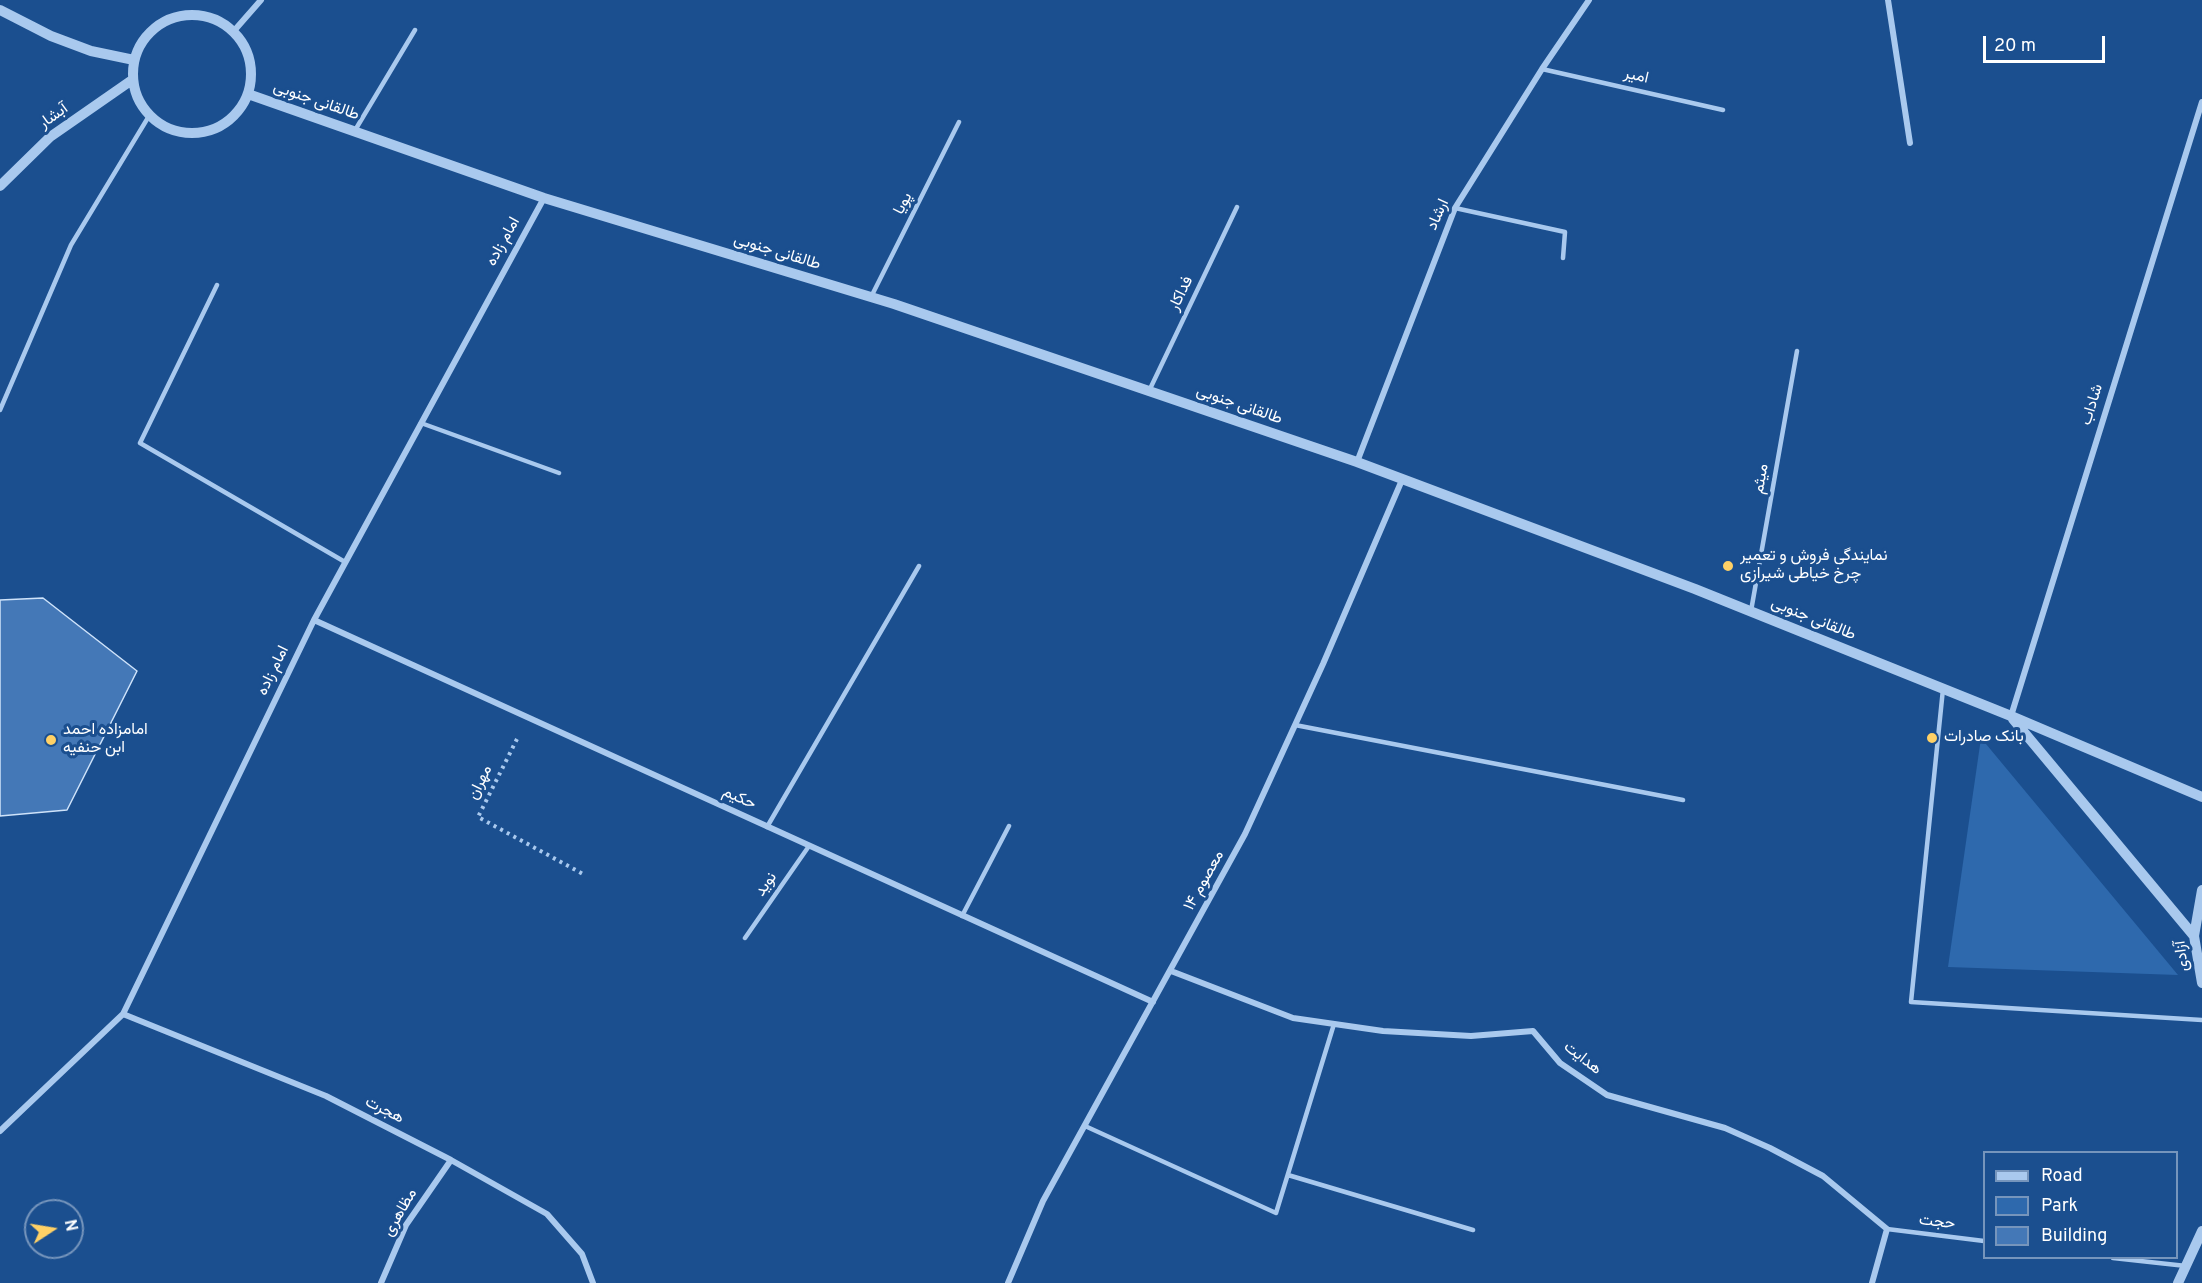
<!DOCTYPE html>
<meta charset="utf-8">
<style>
body{margin:0}
#map{position:relative;width:2202px;height:1283px;overflow:hidden;background:#1b4f8f;font-family:Overpass,sans-serif}
canvas{display:block}
.legend{position:absolute;left:1983px;top:1151px;width:195px;height:108px;box-sizing:border-box;background:#1b4f8f;border:2px solid #7695bc;margin:0;padding:8px 10px;list-style:none;font-size:18px;color:#fff}
.legend li{display:flex;align-items:center;gap:12px;height:30px}
.legend b{width:30px;border:2px solid #7695bc}
.north{position:absolute;left:24px;top:1199px;width:60px;height:60px;box-sizing:border-box;background:#1b4f8f;border:2px solid #7695bc;border-radius:50%;rotate:78deg;font-size:16px;font-weight:700;line-height:24px;text-align:center;color:#fff}
.north::after{content:'';display:block;margin:auto;width:21px;height:27px;background:#ffd166;clip-path:polygon(50% 0,100% 100%,50% 72%,0 100%)}
.scale{position:absolute;left:1983px;top:36px;width:122px;height:27px;box-sizing:border-box;border:3px solid #fff;border-top:0;padding-left:8px;font-size:18px;line-height:21px;white-space:nowrap;color:#fff;-webkit-text-stroke:4px #1b4f8f;paint-order:stroke}
</style>
<div id="map">
<canvas width="2202" height="1283"></canvas>
<ul class="legend">
<li><b style="height:8px;background:#a9c9ee"></b>Road</li>
<li><b style="height:16px;background:#2e69ad"></b>Park</li>
<li><b style="height:16px;background:#4478b7"></b>Building</li>
</ul>
<div class="north">N</div>
<div class="scale">20 m</div>
</div>
<script>
const ctx = document.querySelector('canvas').getContext('2d');
ctx.lineJoin = 'round';
function paint(path, color) {
  ctx.fillStyle = color;
  ctx.fill(path, 'evenodd');
}
function trace(path, color, width, dash) {
  ctx.strokeStyle = color;
  ctx.lineWidth = width;
  ctx.lineCap = dash ? 'butt' : 'round';
  ctx.setLineDash(dash || []);
  ctx.stroke(path);
}
function write(font, color, halo, rows, align = 'center') {
  ctx.font = font + ' Overpass,Vazirmatn,sans-serif';
  ctx.lineWidth = 6;
  ctx.setLineDash([]);
  ctx.textBaseline = 'middle';
  ctx.strokeStyle = halo;
  ctx.fillStyle = color;
  for (const [text, x, y, turn = 0] of rows) {
    ctx.save();
    ctx.translate(x, y);
    ctx.rotate((+turn || 0) * Math.PI / 180);
    ctx.textAlign = isNaN(turn) ? turn : align;
    if (halo) ctx.strokeText(text, 0, 0);
    ctx.fillText(text, 0, 0);
    ctx.restore();
  }
}
paint(new Path2D(`
 M 1981,738 L 2178,975 L 1948,967 Z`), '#2e69ad');
const building = new Path2D(`
 M 43,598 L 137,671 L 67,810 L 0,816 L 0,600 Z`);
paint(building, '#4478b7');
trace(building, '#cfe3fa', 1.5);
trace(new Path2D(`
 M 517,739 L 478,817 L 583,874`), '#a9c9ee', 4, [3, 4.5]);
trace(new Path2D(`
 M 1542,69 L 1723,110
 M 354,132 L 415,30
 M 1455,208 L 1565,232 L 1563,258
 M 217,285 L 140,443 L 345,562
 M 871,297 L 959,122
 M 1149,391 L 1237,207
 M 0,410 L 71,245 L 149,116
 M 421,423 L 559,473
 M 1751,611 L 1797,351
 M 1943,689 L 1911,1002 L 2202,1020
 M 1295,725 L 1683,800
 M 767,827 L 919,566
 M 962,916 L 1009,826
 M 745,938 L 809,846
 M 1085,1126 L 1276,1213 L 1334,1024
 M 1288,1175 L 1473,1230
 M 1887,1229 L 1984,1241
 M 2113,1258 L 2186,1266`), '#a9c9ee', 4.5);
trace(new Path2D(`
 M 1888,0 L 1910,143
 M 233,32 L 261,0
 M 1357,462 L 1455,208 L 1542,69 L 1589,0
 M 314,620 L 1153,1002
 M 2011,716 L 2202,102
 M 1171,971 L 1293,1018 L 1383,1031 L 1471,1036 L 1533,1031 L 1560,1063 L 1607,1095 L 1725,1128 L 1770,1148 L 1823,1176 L 1887,1229 L 1872,1283
 M 123,1014 L 326,1096 L 451,1160 L 547,1214 L 582,1254 L 593,1283
 M 0,1131 L 123,1014 L 314,620 L 544,198
 M 381,1283 L 406,1225 L 451,1160
 M 1008,1283 L 1043,1201 L 1245,834 L 1323,664 L 1402,480`), '#a9c9ee', 6);
trace(new Path2D(`
 M 0,10 L 51,36 L 91,51 L 134,60
 M133 74a59 59 0 1 1 118 0a59 59 0 1 1-118 0Z
 M 248,94 L 544,198 L 894,304 L 1357,462 L 1695,589 L 2011,716 L 2202,797
 M 0,186 L 50,137 L 132,80
 M 2013,719 L 2194,936
 M 2202,890 L 2194,936 L 2202,983
 M 2178,1283 L 2202,1231`), '#a9c9ee', 10);
for (const [x, y, r, color] of [
 [1728,566,6,"#ffd166"],
 [1932,738,6,"#ffd166"],
 [51,740,6,"#ffd166"]
]) {
  const dot = new Path2D();
  dot.arc(x, y, r, 0, 2 * Math.PI);
  ctx.fillStyle = color;
  ctx.fill(dot);
  trace(dot, '#1b4f8f', 2);
}
write('16px', '#fff', '#1b4f8f', [
 ["امیر",1636,77,13],
 ["طالقانی جنوبی",316,102,19],
 ["آبشار",54,117,-36],
 ["پویا",904,204,-63],
 ["ارشاد",1439,215,-66],
 ["امام زاده",504,242,-61],
 ["طالقانی جنوبی",777,253,17],
 ["فداکار",1182,294,-64],
 ["شاداب",2093,405,-73],
 ["طالقانی جنوبی",1239,406,19],
 ["میثم",1762,479,-80],
 ["طالقانی جنوبی",1813,620,22],
 ["امام زاده",274,671,-64],
 ["مهران",481,783,-64],
 ["حکیم",739,799,24],
 ["۱۴ معصوم",1205,881,-61],
 ["نوید",767,885,-55],
 ["آزادی",2183,956,-97],
 ["هدایت",1582,1059,38],
 ["هجرت",384,1111,27],
 ["مظاهری",401,1213,-60],
 ["حجت",1937,1223,7]
]);
write('16px', '#fff', '#1b4f8f', [
 ["نمایندگی فروش و تعمیر",1740,557],
 ["چرخ خیاطی شیرازی",1740,575],
 ["امامزاده احمد",63,731],
 ["ابن حنفیه",63,749],
 ["بانک صادرات",1944,738]
], 'left');
</script>
